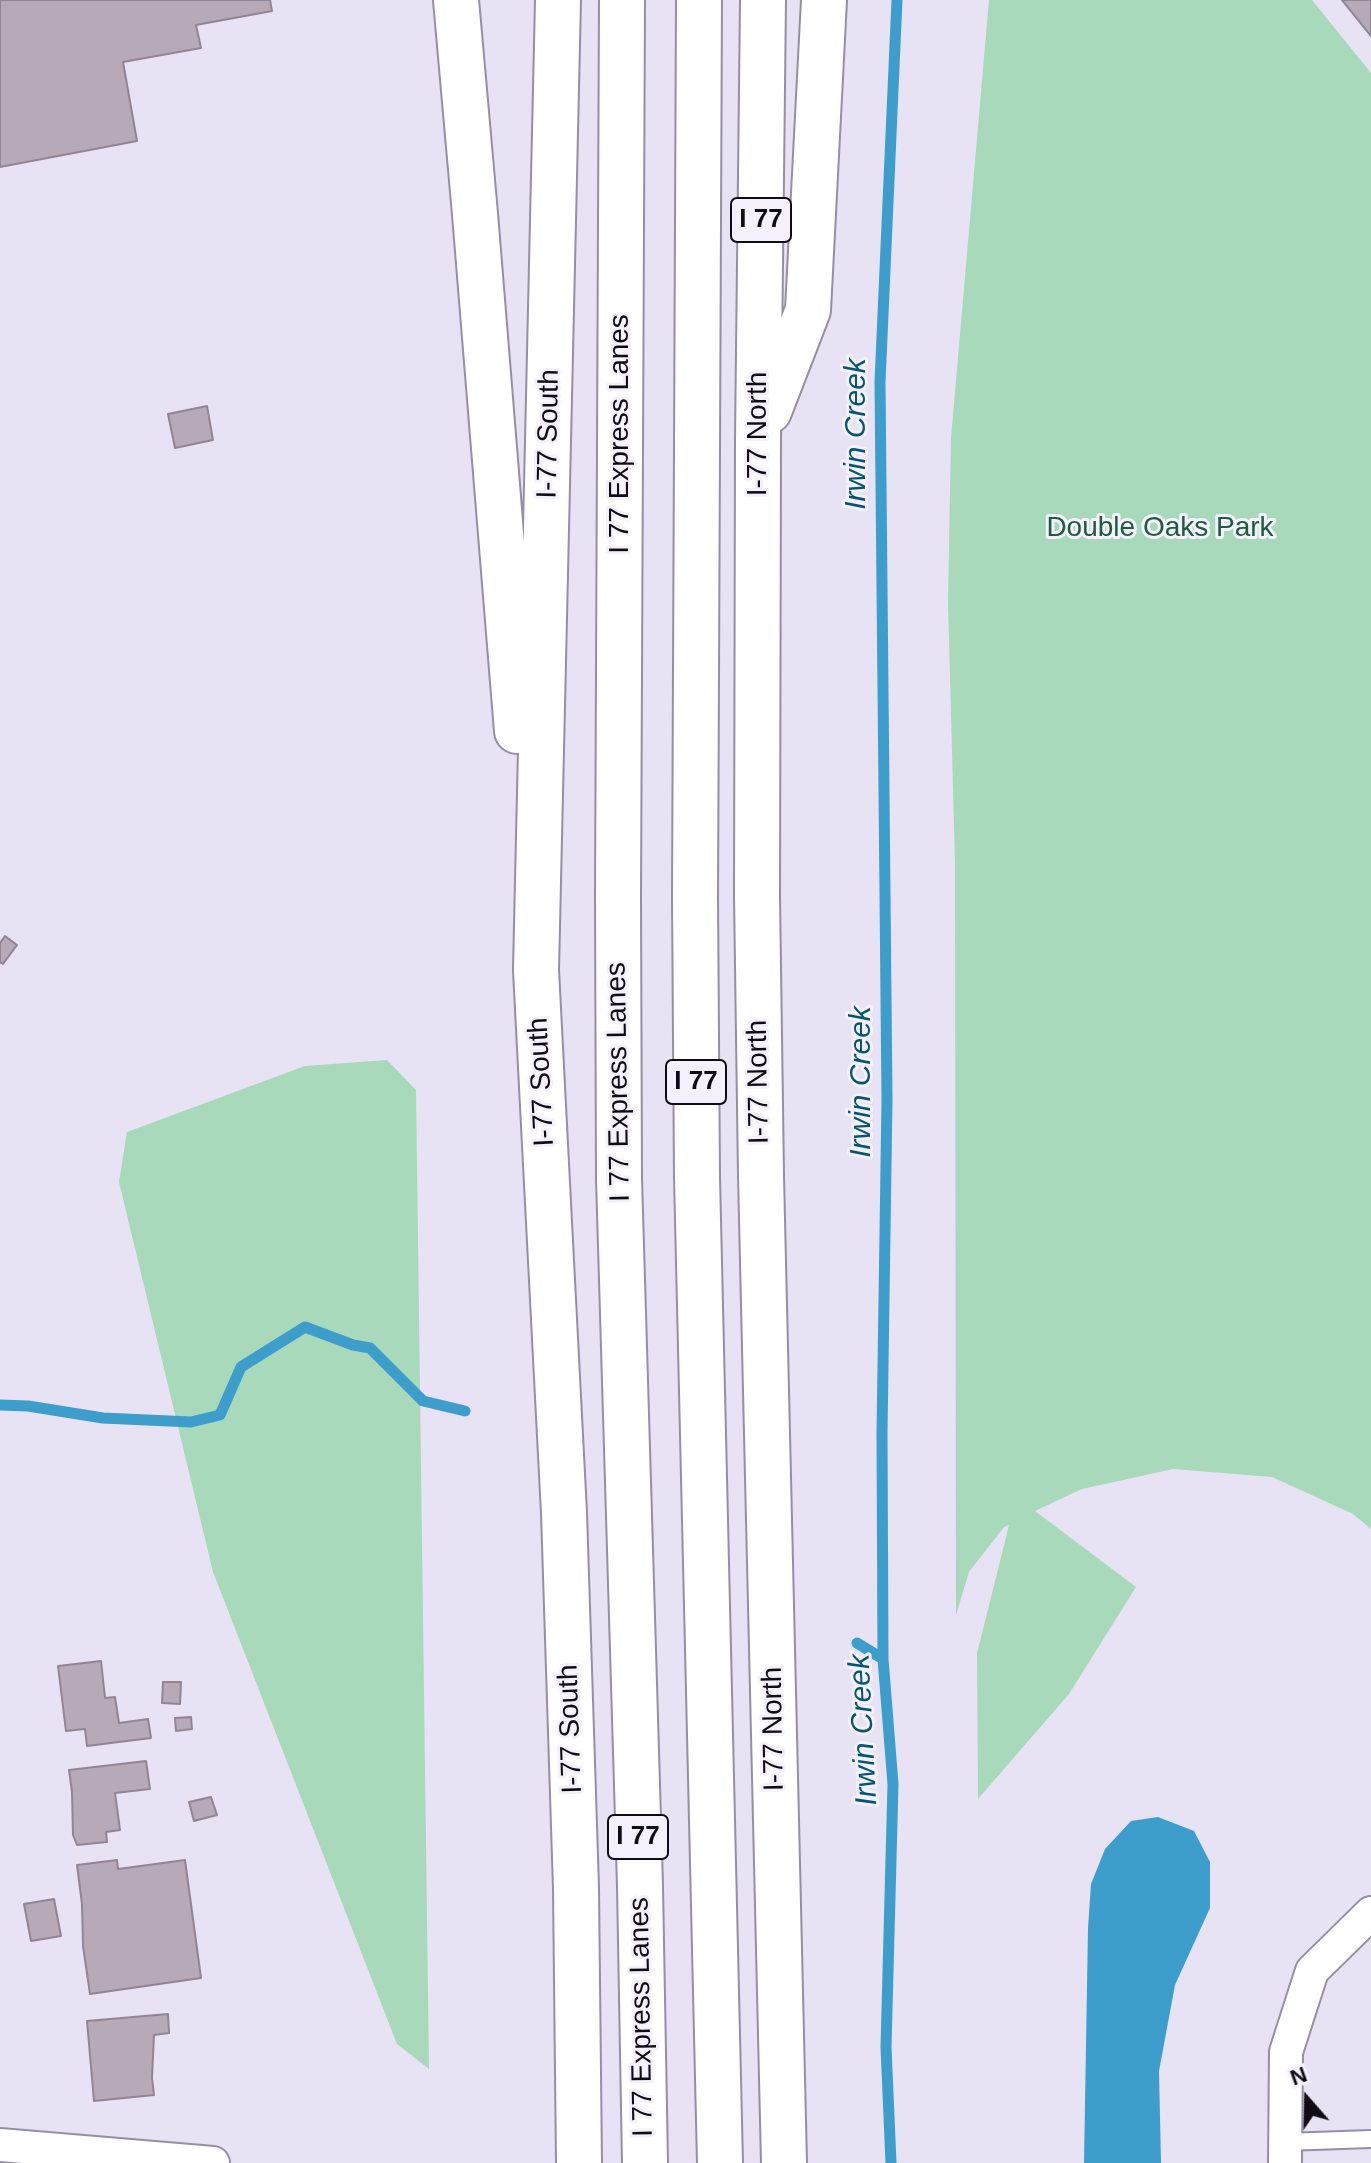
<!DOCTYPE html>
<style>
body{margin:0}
#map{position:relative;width:1371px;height:2163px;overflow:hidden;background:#e8e2f5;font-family:Arial,sans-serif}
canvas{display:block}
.north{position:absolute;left:1267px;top:2059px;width:80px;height:80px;-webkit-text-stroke:6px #f4f0fc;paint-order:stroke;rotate:340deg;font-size:22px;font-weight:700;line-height:32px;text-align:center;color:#0f0d13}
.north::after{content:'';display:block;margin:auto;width:28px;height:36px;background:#0f0d13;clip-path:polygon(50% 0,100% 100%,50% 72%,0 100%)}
</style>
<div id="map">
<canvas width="1371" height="2163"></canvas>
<div class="north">N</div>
</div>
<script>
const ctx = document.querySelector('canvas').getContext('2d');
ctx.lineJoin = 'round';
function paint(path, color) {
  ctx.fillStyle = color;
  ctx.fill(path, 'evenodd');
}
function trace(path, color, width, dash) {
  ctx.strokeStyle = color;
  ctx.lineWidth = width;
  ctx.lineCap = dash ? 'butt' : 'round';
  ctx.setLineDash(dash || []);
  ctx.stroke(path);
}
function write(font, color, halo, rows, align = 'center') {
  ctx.font = font + ' Arial,sans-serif';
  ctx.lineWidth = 6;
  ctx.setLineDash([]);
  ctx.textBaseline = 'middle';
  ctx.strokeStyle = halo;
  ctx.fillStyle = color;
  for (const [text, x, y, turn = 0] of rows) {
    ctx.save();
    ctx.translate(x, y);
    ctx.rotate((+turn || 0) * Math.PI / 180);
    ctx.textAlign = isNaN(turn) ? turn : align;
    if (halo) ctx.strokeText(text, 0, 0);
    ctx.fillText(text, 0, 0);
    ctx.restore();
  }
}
paint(new Path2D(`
 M 989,0 L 1312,0 L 1371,73 L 1371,1529 L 1353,1514 L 1272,1477 L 1173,1469 L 1082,1489 L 1035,1511 L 1136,1587 L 1069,1694 L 978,1799 L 977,1653 L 1009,1525 L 1004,1527 L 969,1572 L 956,1615 L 955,863 L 948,602 L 951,438 Z
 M 387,1060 L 416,1090 L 429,2069 L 397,2044 L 213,1572 L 119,1182 L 127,1132 L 305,1066 Z`), '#a8d9bb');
paint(new Path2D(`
 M 1158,1817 L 1194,1831 L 1210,1862 L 1210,1908 L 1175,1985 L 1159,2071 L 1161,2163 L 1084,2163 L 1088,1928 L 1091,1884 L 1105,1849 L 1131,1821 Z`), '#3d9ecc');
trace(new Path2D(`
 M 0,1405 L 28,1406 L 103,1418 L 191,1422 L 220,1415 L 241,1367 L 305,1327 L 353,1345 L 370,1348 L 423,1401 L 465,1411
 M 857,1643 L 883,1659
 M 891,2163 L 886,2047 L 893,1784 L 883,1659 L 882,1433 L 887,1099 L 880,382 L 897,0`), '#3d9ecc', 11);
const building = new Path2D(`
 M 0,0 L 270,0 L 272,11 L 196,25 L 201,48 L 123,62 L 137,141 L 0,167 Z
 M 1342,0 L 1371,0 L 1371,36 Z
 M 207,406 L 213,440 L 175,448 L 168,414 Z
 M 5,936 L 17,945 L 3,964 L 0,962 L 0,943 Z
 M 101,1661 L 105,1698 L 115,1697 L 119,1723 L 148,1719 L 151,1738 L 87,1746 L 85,1729 L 66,1731 L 58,1666 Z
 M 163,1682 L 181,1682 L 180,1704 L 162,1703 Z
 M 191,1717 L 192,1729 L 176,1731 L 175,1718 Z
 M 146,1761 L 150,1789 L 115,1793 L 120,1830 L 106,1832 L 107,1842 L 77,1845 L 73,1835 L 72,1792 L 69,1770 Z
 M 211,1797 L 217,1815 L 194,1821 L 189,1802 Z
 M 117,1860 L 118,1869 L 185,1860 L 201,1978 L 90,1994 L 83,1946 L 82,1904 L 77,1865 Z
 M 54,1899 L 61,1936 L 31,1941 L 24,1904 Z
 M 168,2014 L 169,2033 L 154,2035 L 152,2078 L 154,2095 L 94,2101 L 87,2021 Z`);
paint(building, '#b6a9b8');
trace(building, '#918594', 2);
const lane = new Path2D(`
 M 1285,2142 L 1371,2139`);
const street = new Path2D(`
 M 0,2145 L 213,2163
 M 1285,2163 L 1286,2052 L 1312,1971 L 1371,1913`);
const highway = new Path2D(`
 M 456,0 L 475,214 L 517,731
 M 558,0 L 536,970 L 564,1513 L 576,1888 L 579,2163
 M 622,0 L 618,897 L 619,1179 L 640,1886 L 645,2163
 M 699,0 L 695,897 L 697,1177 L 720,2163
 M 763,0 L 758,440 L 757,896 L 761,1176 L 784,2163
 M 769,411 L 808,310 L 824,0`);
trace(lane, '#958fa1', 20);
trace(street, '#958fa1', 36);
trace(highway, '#958fa1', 48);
trace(lane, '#fff', 16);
trace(street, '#fff', 32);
trace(highway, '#fff', 44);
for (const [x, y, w] of [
 [761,220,60],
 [696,1082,60],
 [638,1837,60]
]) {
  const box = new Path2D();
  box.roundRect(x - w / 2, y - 22, w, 44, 6);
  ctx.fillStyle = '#f4f0fc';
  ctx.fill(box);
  trace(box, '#0f0d13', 2);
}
write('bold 26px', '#0f0d13', null, [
 ["I 77",761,220],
 ["I 77",696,1082],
 ["I 77",638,1837]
]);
write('28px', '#0f0d13', '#f4f0fc', [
 ["I-77 South",549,434,-89],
 ["I 77 Express Lanes",620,434,-90],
 ["I-77 North",758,434,-90],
 ["I-77 South",542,1082,-93],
 ["I 77 Express Lanes",619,1082,-91],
 ["I-77 North",759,1082,-91],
 ["I-77 South",571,1729,-92],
 ["I-77 North",774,1729,-91],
 ["I 77 Express Lanes",642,2017,-91]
]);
write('28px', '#1c5d3c', '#f4f0fc', [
 ["Double Oaks Park",1160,528]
]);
write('italic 30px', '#045574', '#f4f0fc', [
 ["Irwin Creek",857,434,-90],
 ["Irwin Creek",862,1082,-90],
 ["Irwin Creek",864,1730,-93]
]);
</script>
